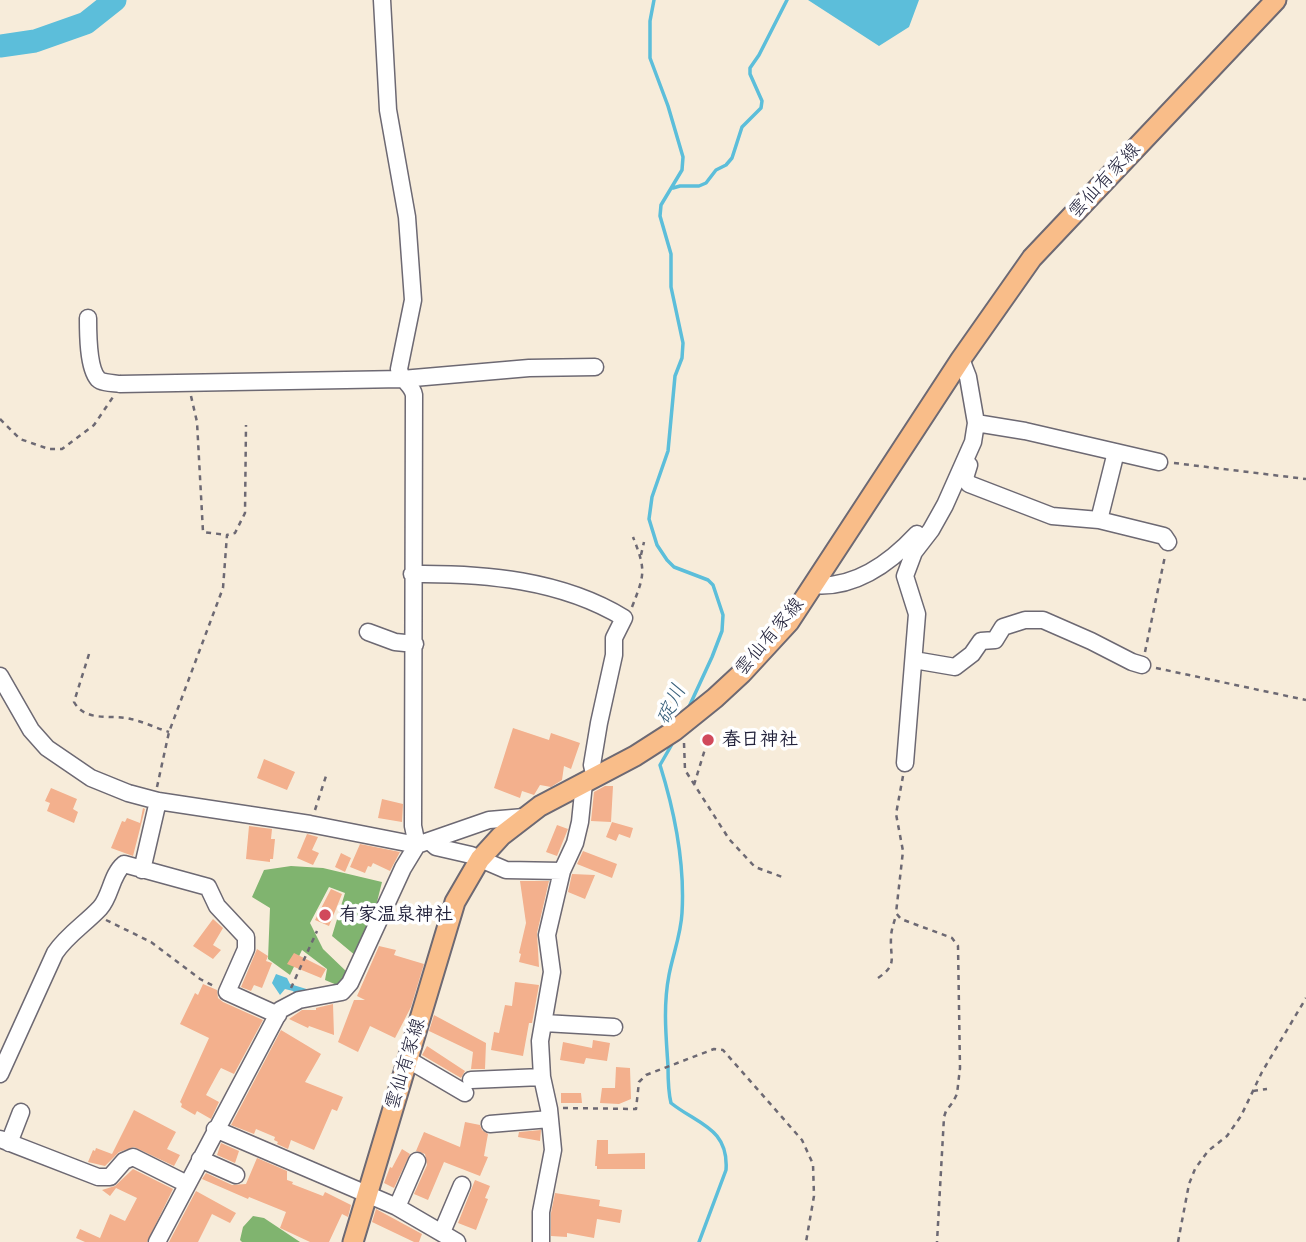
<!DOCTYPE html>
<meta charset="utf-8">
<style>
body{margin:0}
canvas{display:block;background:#f7ecda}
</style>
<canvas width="1306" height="1242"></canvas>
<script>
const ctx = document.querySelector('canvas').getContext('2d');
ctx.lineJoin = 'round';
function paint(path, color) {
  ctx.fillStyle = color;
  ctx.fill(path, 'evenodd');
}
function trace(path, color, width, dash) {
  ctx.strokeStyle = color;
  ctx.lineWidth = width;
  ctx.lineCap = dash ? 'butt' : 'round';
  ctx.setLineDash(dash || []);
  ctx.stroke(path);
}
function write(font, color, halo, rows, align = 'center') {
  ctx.font = font + ' Sriracha,"Klee One",sans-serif';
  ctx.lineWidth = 7;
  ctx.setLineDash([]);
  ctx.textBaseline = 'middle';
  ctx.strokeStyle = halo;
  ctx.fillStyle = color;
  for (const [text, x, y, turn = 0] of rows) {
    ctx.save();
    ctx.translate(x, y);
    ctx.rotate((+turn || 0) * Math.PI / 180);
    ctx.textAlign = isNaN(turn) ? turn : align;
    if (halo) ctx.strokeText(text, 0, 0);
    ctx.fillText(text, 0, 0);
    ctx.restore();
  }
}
paint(new Path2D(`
 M 291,866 L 323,868 L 382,882 L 370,930 L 356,956 L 332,936 L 345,893 L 329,887 L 310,923 L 323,949 L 348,973 L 337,985 L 325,980 L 327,969 L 302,950 L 290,975 L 268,959 L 270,908 L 252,897 L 264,870 Z
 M 253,1216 L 264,1218 L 300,1242 L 242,1242 L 240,1240 L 243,1227 Z`), '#80b46f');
paint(new Path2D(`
 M 808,0 L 919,0 L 909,27 L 879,46 Z
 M 276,974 L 287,978 L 290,984 L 313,991 L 296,995 L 293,991 L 285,989 L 280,995 L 272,983 Z`), '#5cbeda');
trace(new Path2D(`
 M 654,0 L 650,21 L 650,58 L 668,106 L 683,157 L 682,170 L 661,205 L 660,216 L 671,254 L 671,287 L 683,343 L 682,358 L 675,376 L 668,451 L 652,497 L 649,519 L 657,545 L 667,560 L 674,567 L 708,580 L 713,585 L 723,615 L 722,631 L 712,657 L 688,709
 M 673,188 L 680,186 L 699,186 L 706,183 L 716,170 L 726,165 L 732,158 L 742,127 L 761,108 L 762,101 L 750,74 L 750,68 L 759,55 L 787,0
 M 675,739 L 660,765 C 675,813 685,863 682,913 C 681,934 673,954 669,975 C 663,1006 666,1036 668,1066 C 668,1079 668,1091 671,1103 C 697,1124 729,1128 726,1170 L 699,1242`), '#5cbeda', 3.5);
trace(new Path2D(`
 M 0,46 L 35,41 L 86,23 L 115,0`), '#5cbeda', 23);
paint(new Path2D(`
 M 513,728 L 549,740 L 551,733 L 580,743 L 571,769 L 564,766 L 562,780 L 551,787 L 540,785 L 534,795 L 522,791 L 520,798 L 494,788 Z
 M 264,759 L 295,772 L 287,790 L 257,778 Z
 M 605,786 L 613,786 L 611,822 L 591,821 L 594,792 Z
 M 51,788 L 77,799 L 73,809 L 78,812 L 74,823 L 47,811 L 50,803 L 45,801 Z
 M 382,799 L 403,804 L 402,822 L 378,818 Z
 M 143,808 L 145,809 L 133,856 L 111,848 L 122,821 L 125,822 L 127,818 L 140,823 Z
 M 612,822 L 633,828 L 630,838 L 619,834 L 616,841 L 606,837 Z
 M 557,825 L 568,829 L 557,856 L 546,852 Z
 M 249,826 L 272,829 L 271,839 L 275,839 L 273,859 L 270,859 L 270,862 L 246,859 Z
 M 307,834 L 318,837 L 312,850 L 319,853 L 313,865 L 297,858 Z
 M 360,844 L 400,852 L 390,871 L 373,863 L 371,867 L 368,866 L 365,873 L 350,867 Z
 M 583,851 L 617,864 L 612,878 L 577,864 Z
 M 341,853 L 351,858 L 345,872 L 335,867 Z
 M 572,874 L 595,875 L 585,899 L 568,892 Z
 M 520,881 L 549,881 L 537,933 L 539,967 L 519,962 L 521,954 L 519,953 L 526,923 Z
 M 331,889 L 342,894 L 329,926 L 315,920 Z
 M 213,919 L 223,928 L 213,945 L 221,950 L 213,959 L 193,946 Z
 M 379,946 L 396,950 L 394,955 L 424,964 L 411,1007 L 395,1038 L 370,1026 L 358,1052 L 338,1042 L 354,1000 L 365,1000 L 357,996 Z
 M 257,949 L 268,956 L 266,961 L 272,963 L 262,988 L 254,985 L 251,991 L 241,987 Z
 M 294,953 L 326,969 L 321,978 L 287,964 Z
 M 515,982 L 539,985 L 532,1023 L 529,1023 L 523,1056 L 491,1050 L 494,1032 L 499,1033 L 505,1005 L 512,1006 Z
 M 203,984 L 217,990 L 218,998 L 223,1002 L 263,1020 L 234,1074 L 221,1068 L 219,1071 L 206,1095 L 219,1102 L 211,1119 L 197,1111 L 195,1115 L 181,1107 L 182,1104 L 180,1102 L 209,1038 L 180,1024 L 195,993 L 198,995 Z
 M 333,1004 L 334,1035 L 309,1026 L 308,1028 L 289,1019 L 302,1010 L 316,1010 L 316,1008 Z
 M 434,1015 L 486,1043 L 485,1069 L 471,1069 L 473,1052 L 429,1031 Z
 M 281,1030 L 321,1054 L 305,1082 L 343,1097 L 337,1111 L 332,1109 L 314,1150 L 291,1140 L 288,1149 L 277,1144 L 278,1142 L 274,1140 L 275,1137 L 256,1129 L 254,1134 L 231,1125 Z
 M 593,1040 L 610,1043 L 607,1061 L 586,1058 L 584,1064 L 560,1060 L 563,1042 L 592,1048 Z
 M 427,1046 L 465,1071 L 461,1078 L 422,1055 Z
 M 616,1067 L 630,1068 L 631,1099 L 619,1104 L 600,1103 L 602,1088 L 615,1088 Z
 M 561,1093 L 581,1093 L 582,1103 L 561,1103 Z
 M 134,1110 L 176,1132 L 167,1149 L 180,1155 L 174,1166 L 134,1147 L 119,1152 L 105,1166 L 88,1162 L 93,1150 L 95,1151 L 96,1148 L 112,1154 Z
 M 465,1122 L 480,1125 L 482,1130 L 488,1134 L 484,1156 L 488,1157 L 480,1176 L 444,1162 L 428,1200 L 414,1194 L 427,1165 L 425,1154 L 416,1151 L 424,1132 L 460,1147 Z
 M 541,1130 L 540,1141 L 518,1137 L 519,1132 Z
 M 597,1140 L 608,1140 L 608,1154 L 645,1153 L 645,1169 L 597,1169 L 597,1166 L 595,1166 Z
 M 221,1143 L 239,1151 L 235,1163 L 217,1155 Z
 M 402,1149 L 410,1154 L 394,1188 L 384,1183 L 390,1167 L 392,1168 Z
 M 257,1158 L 287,1171 L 287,1180 L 293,1182 L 292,1184 L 323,1196 L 325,1192 L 351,1205 L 348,1217 L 342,1214 L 329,1242 L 310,1242 L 280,1228 L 286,1212 L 249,1197 L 248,1199 L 202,1179 L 206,1173 L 232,1185 L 246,1184 Z
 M 133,1169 L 173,1189 L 147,1242 L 85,1242 L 76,1238 L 80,1229 L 100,1238 L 110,1214 L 125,1221 L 137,1198 L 116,1188 L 110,1196 L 102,1190 L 115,1186 Z
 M 475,1180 L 490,1186 L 485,1198 L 488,1199 L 476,1230 L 458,1223 Z
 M 196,1191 L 236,1213 L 230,1223 L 212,1214 L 198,1242 L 169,1242 Z
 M 555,1193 L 600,1200 L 599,1206 L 622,1210 L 620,1223 L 597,1219 L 594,1238 L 567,1233 L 567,1237 L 551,1236 L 551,1213 Z
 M 376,1209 L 422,1234 L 419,1242 L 414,1242 L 372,1222 Z`), '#f3b08d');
const minor = new Path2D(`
 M 88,318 C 88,333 88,368 98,379 C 102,383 114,383 120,384 L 402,379 L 529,368 L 595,367
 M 976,423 L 1025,431 L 1159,462
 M 969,465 L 965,478 L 969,484 L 1052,516 L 1099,520 L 1164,536 L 1168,542
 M 1099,520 L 1116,452
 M 412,574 C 484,573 562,580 624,618 L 614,638 L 614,655 L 599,723 L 592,765 L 595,778
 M 813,585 C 854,589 890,563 917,534
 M 368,632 L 395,642 L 415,644
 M 914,660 L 955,667 L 972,654 L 981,641 L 995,640 L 1003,627 L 1025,620 L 1043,620 L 1091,641 L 1132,662 L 1142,665
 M 0,676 L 31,730 L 47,748 L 91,778 L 128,793 L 158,801 L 310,824 L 417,845 L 489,820 L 524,817
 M 905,763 L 917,614 L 905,576 L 914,552 L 931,530 L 945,505 L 973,442 L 976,423 L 968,377 L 961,359
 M 429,841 L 436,847 L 471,855 L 506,870 L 562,871
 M 142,870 L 158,801
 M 544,1023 L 614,1027
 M 407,1059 L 465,1093
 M 0,1074 L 55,953 C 67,935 85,924 100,908 C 111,896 111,875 124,864 L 208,887 L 217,906 L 246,937 L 246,949 L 227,992 L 278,1015
 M 471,1080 L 542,1077
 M 490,1124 L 550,1119
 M 215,1129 L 397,1207 L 457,1242
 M 0,1139 L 98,1177 L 110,1177 L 124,1161 L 133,1157 L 187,1184
 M 9,1143 L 21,1112
 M 200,1159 L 236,1175
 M 397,1207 L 417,1161
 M 442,1232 L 462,1185
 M 157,1242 L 280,1010 L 299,1000 L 342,992 L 350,983 L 403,868 L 417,845 L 413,826 L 414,395 C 412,384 401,381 399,369 L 413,300 L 407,217 L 388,110 L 382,0
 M 541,1242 L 541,1212 L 553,1150 L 549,1109 L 542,1077 L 540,1041 L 552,972 L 547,935 L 562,871 L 575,843 L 580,822 L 584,783`);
const major = new Path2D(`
 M 353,1242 L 455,902 L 480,859 L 501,836 L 540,806 L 635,756 L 674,731 L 715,698 L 742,673 L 789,622 L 961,359 L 1032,258 L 1276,0`);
trace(minor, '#6d6973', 19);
trace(major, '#6d6973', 23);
trace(new Path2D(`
 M 191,396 L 197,422 L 203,532 L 227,535
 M 0,419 L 20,439 L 49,449 L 62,449 L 94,425 L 113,397
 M 1174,463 L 1306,479
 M 641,555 L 644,542
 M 632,607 C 645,574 646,570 633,537
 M 1145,652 L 1165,556
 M 89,654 L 74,702 C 86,723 112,714 131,719 C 144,722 156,728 169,732
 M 1156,668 L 1306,700
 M 684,743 L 685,770 L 729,839 L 755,867 L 785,878
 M 903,776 L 896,814 L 903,851 L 896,913 L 901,919 L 952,938 L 958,946 L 960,1068 L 957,1094 L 953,1102 L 946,1111 L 944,1117 L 937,1242
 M 694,785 L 705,749
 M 157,787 L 169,732 L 223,588 L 227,535 L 235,533 L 245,513 L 246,425
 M 315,810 L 327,773
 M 106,920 L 151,942 L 200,979 L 216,987
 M 878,978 C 898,964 890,960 891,938 C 891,930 894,923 896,915
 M 291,988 L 317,931
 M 1253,1091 L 1267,1089
 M 563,1108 L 636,1109 L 639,1082 L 646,1075 L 714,1049 L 723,1050 L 802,1140 L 813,1164 L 814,1196 L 806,1242
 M 1178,1242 L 1189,1184 L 1195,1169 L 1208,1151 L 1227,1136 L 1241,1116 L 1262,1072 L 1306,998`), '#6d6973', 2.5, [5, 5]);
trace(minor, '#fff', 16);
trace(major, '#f9bd89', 19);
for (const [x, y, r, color] of [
 [708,740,7,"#d1495b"],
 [325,915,7,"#d1495b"]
]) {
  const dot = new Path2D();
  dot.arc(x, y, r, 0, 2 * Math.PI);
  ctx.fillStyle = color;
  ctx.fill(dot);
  trace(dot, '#fff', 2.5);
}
write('19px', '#22223b', '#fff', [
 ["雲仙有家線",1105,181,-47],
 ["雲仙有家線",770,637,-50],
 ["雲仙有家線",406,1064,-73]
]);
write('bold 19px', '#22223b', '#fff', [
 ["春日神社",722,740],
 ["有家温泉神社",339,915]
], 'left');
write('italic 21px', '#39607b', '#fff', [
 ["碇川",672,705,-64]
]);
</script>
